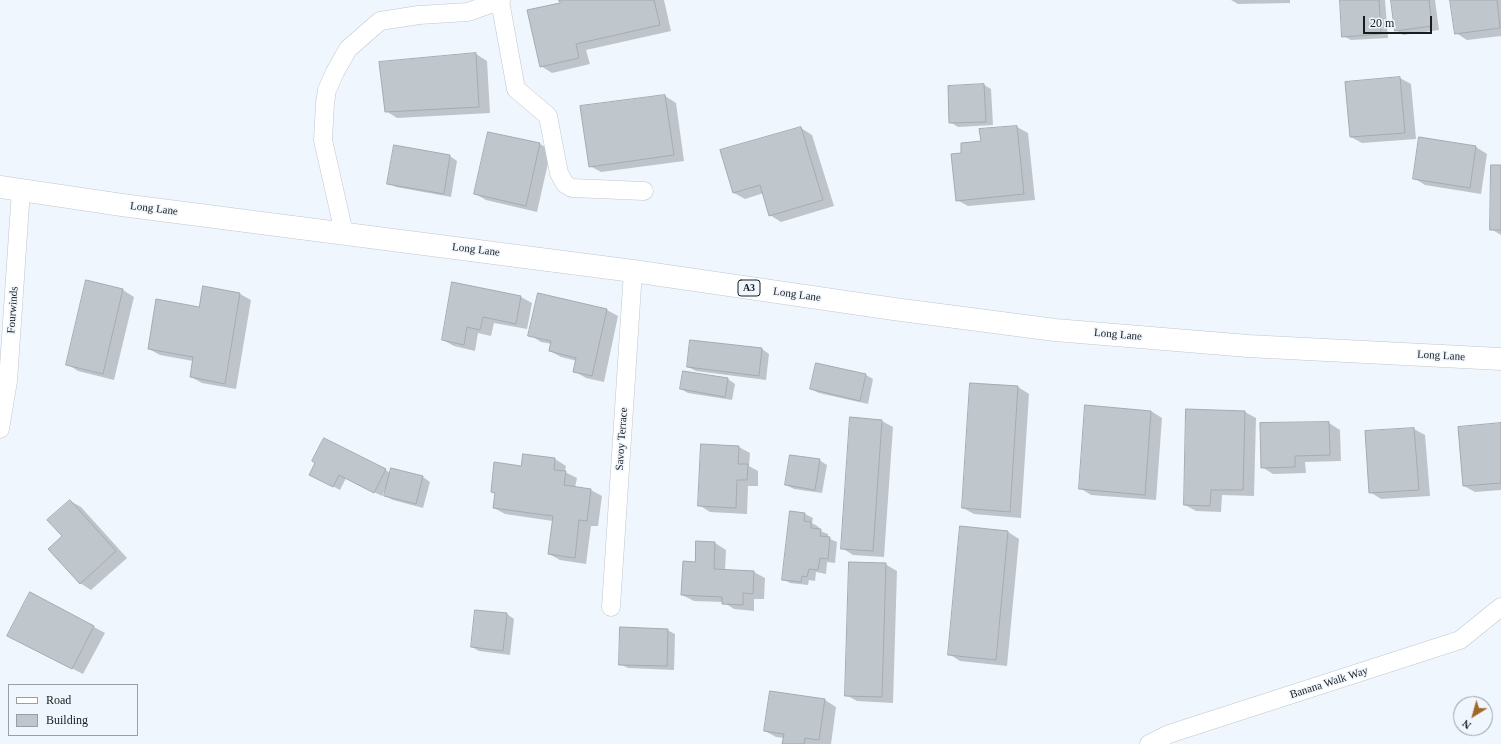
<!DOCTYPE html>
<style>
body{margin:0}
#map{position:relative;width:1501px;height:744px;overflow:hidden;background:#eff6fd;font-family:Georgia,serif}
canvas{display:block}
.legend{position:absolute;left:8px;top:684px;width:130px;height:52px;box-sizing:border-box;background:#eff6fd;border:1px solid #999fa4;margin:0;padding:5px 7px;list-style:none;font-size:12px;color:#191c1e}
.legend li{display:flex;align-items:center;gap:8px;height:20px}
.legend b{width:20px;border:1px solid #999fa4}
.north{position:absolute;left:1453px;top:696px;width:40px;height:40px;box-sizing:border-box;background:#eff6fd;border:1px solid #999fa4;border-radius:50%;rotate:217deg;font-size:11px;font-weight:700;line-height:16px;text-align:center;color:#191c1e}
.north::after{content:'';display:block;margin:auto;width:14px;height:18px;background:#a16827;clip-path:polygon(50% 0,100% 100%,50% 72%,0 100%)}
.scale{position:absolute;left:1363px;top:16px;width:69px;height:18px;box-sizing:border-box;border:2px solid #191c1e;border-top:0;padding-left:5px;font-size:12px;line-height:14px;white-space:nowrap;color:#191c1e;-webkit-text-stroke:3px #eff6fd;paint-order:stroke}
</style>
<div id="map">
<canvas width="1501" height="744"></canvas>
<ul class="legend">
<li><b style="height:5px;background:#fff"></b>Road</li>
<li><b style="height:11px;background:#bfc6cc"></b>Building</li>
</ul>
<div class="north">N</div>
<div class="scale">20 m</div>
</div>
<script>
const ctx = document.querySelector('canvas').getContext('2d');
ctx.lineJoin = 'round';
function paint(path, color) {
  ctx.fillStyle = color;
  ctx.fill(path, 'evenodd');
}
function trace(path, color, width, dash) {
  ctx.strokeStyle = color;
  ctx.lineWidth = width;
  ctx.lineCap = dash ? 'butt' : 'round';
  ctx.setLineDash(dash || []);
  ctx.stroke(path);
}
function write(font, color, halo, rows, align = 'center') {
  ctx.font = font + ' Georgia,serif';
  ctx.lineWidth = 3;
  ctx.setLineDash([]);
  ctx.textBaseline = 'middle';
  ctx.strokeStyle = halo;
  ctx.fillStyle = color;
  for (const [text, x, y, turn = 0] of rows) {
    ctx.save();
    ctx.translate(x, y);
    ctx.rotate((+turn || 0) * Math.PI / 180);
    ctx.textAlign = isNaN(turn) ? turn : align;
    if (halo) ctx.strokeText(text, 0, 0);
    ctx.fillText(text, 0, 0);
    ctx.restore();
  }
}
paint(new Path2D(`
 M 560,0 L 664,0 L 671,31 L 586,50 L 590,64 L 552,73 L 541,66 L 561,3 Z
 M 1231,0 L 1290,0 L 1290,3 L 1238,4 Z
 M 1341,0 L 1385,0 L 1388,38 L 1351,40 L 1343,36 Z
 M 1392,0 L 1435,0 L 1439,30 L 1403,35 L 1396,30 Z
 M 1451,0 L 1501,0 L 1501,36 L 1467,40 L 1456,33 Z
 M 476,54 L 487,61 L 490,113 L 397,118 L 386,111 L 380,63 Z
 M 1400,78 L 1411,84 L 1416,139 L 1362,143 L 1351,137 Z
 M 984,85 L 991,89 L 993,125 L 958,127 L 950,122 Z
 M 665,96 L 676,103 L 684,161 L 601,172 L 590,166 Z
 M 1017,127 L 1028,133 L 1035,200 L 968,206 L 957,200 L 962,154 L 982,142 Z
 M 801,128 L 812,135 L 834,206 L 781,222 L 770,215 L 764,193 L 745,199 L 734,193 L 721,151 Z
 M 1420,138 L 1476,147 L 1487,154 L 1481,194 L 1425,185 L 1414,178 Z
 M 540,144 L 551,150 L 537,212 L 486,200 L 475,194 Z
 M 395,146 L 450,156 L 457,161 L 451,197 L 396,187 L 388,183 Z
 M 1501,166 L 1501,235 L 1491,229 Z
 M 87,282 L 123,290 L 134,297 L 114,380 L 78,371 L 67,364 Z
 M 453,283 L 521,297 L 532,303 L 527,329 L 494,323 L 491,336 L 478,333 L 475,351 L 454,346 L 443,340 Z
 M 204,288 L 240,294 L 251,300 L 236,389 L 202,383 L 191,377 L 193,361 L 160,355 L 149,349 L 200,308 Z
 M 607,310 L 618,316 L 604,382 L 586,378 L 574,371 L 577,361 L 561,357 L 550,351 L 552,344 L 541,342 L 530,335 Z
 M 691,341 L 762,349 L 769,354 L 766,380 L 696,371 L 688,367 Z
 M 817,364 L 866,375 L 873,379 L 868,404 L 819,393 L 811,389 Z
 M 728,379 L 735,384 L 732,400 L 688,393 L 681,389 Z
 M 971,384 L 1018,387 L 1029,394 L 1021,518 L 974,514 L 963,508 Z
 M 1151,411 L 1162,418 L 1156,500 L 1091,495 L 1080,488 Z
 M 1245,412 L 1256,418 L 1254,496 L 1222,495 L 1221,512 L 1196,511 L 1185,505 Z
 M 882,421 L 893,427 L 884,557 L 853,555 L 842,548 Z
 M 1329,423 L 1340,430 L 1341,461 L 1305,462 L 1306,473 L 1273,474 L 1262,467 L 1261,424 Z
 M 1501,424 L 1501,490 L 1475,492 L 1464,486 Z
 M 1414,429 L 1425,435 L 1430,496 L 1381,499 L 1370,492 L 1366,432 Z
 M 324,439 L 391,473 L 423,477 L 430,482 L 423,508 L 393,500 L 385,496 L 386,488 L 382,496 L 346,478 L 340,490 L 317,478 L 316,462 Z
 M 739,447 L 750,453 L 749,466 L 758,471 L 758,486 L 748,486 L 747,514 L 710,512 L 699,505 Z
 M 524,455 L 555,459 L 566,466 L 565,472 L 577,478 L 575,488 L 591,490 L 602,496 L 598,526 L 591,526 L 586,564 L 560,560 L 549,554 L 553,521 L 505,514 L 494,508 L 496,494 L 492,491 L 522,467 Z
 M 819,460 L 827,465 L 822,493 L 794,489 L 786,485 Z
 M 70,501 L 81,507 L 127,558 L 91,590 L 80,583 Z
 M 791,512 L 805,514 L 813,518 L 812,523 L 819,527 L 818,530 L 828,534 L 828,538 L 837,542 L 835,563 L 827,562 L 826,574 L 816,572 L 815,581 L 809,580 L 808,585 L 790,583 L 783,579 Z
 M 961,527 L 1008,532 L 1019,539 L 1007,666 L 960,661 L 949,654 Z
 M 697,542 L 715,543 L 726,550 L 725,570 L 754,572 L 765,578 L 764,599 L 754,599 L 754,611 L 734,609 L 723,602 L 694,601 L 682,595 L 696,563 Z
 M 885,564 L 897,571 L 893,703 L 857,701 L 846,695 Z
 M 476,611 L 507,614 L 514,619 L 510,655 L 479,651 L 472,647 Z
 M 94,627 L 105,633 L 83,674 L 20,642 Z
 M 667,630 L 675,634 L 674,670 L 628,668 L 620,664 Z
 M 770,692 L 825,700 L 836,707 L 831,744 L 783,744 L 784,738 L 776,737 L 765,731 Z`), '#0003');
const building = new Path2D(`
 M 559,0 L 654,0 L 660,25 L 576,44 L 579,58 L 540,67 L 527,10 L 560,3 Z
 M 1340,0 L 1379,0 L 1381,34 L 1342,37 Z
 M 1391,0 L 1429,0 L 1432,26 L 1395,31 Z
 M 1450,0 L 1497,0 L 1500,28 L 1455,34 Z
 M 476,53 L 479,107 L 385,112 L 379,62 Z
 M 1400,77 L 1405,133 L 1350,137 L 1345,82 Z
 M 984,84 L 986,122 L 949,123 L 948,86 Z
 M 665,95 L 674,155 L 589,167 L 580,106 Z
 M 1017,126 L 1024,194 L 956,201 L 951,154 L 961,153 L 961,143 L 981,141 L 979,129 Z
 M 801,127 L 823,200 L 769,216 L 760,185 L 733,193 L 720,150 Z
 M 488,132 L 540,143 L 526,206 L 474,194 Z
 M 1419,137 L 1476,146 L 1470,188 L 1413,179 Z
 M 394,145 L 450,155 L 444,194 L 387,184 Z
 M 1491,165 L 1501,165 L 1501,230 L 1490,230 Z
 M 86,280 L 123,289 L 103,374 L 66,365 Z
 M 452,282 L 521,296 L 516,324 L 483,317 L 480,330 L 467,327 L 464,345 L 442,340 Z
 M 203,286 L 240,293 L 225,384 L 190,377 L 193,357 L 148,349 L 156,299 L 199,307 Z
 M 538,293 L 607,309 L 592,376 L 573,372 L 576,358 L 549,351 L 551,341 L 528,336 Z
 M 690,340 L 762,348 L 759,376 L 687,367 Z
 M 816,363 L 866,374 L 860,401 L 810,389 Z
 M 683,371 L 728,378 L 725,397 L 680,389 Z
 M 970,383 L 1018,386 L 1010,512 L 962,508 Z
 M 1085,405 L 1151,411 L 1145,495 L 1079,489 Z
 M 1186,409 L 1245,411 L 1243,490 L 1211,490 L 1210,506 L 1184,505 Z
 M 850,417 L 882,420 L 873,551 L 841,549 Z
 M 1329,422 L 1330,455 L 1295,456 L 1295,467 L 1261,468 L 1260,423 Z
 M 1501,423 L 1501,483 L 1463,486 L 1458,427 Z
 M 1414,428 L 1419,490 L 1369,493 L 1365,431 Z
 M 324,438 L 386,469 L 374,493 L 339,475 L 333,487 L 309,475 L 315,463 L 312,461 Z
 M 701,444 L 739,446 L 738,464 L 748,464 L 747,480 L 737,480 L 736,508 L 698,506 Z
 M 523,454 L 555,458 L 554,470 L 566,471 L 564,485 L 591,489 L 587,521 L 579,520 L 575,558 L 548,554 L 553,516 L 493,508 L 495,493 L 491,492 L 494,462 L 521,466 Z
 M 790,455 L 820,459 L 815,490 L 785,485 Z
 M 391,468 L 423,476 L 416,504 L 384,496 Z
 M 70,500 L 116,551 L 80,584 L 48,549 L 62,536 L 47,520 Z
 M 790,511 L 805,513 L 804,521 L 811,522 L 811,528 L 821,529 L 820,536 L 830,537 L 828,559 L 820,558 L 818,570 L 809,569 L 807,577 L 802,576 L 801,582 L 782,580 Z
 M 960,526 L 1008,531 L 996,660 L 948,655 Z
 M 696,541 L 715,542 L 714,569 L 754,571 L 753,594 L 743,593 L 743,605 L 722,604 L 722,597 L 681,595 L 683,561 L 695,562 Z
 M 849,562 L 886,563 L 882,697 L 845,696 Z
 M 30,592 L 94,626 L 72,669 L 7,636 Z
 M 475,610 L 507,613 L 503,651 L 471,647 Z
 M 620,627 L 668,629 L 667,666 L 619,665 Z
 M 770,691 L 825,699 L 819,740 L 805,738 L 804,744 L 782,744 L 784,734 L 764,731 Z`);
paint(building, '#bfc6cc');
trace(building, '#a4abb1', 1);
const street = new Path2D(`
 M 500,1 L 516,89 L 548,116 L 559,173 L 565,184 L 572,188 L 644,191
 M 344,233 L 323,140 L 325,103 L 327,90 L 335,72 L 348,49 L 380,21 L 419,15 L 468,12 L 501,0
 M 0,429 L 8,381 L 21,190
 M 611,607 L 633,271
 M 1149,744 L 1169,734 L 1460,640 L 1501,607`);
const primary = new Path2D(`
 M 0,187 L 122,205 L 633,271 L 894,309 L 1055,330 L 1248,346 L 1501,359`);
trace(street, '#bfc7cd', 19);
trace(primary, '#bfc7cd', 23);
trace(street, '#fff', 18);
trace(primary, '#fff', 22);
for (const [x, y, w] of [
 [749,288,22]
]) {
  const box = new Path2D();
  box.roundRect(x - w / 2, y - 8, w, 16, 3);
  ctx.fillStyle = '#eff6fd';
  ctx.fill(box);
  trace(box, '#191c1e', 1);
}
write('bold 10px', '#191c1e', null, [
 ["A3",749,288]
]);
write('11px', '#191c1e', '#eff6fd', [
 ["Long Lane",154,209,7],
 ["Long Lane",476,250,7],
 ["Long Lane",797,295,8],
 ["Fourwinds",13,310,-86],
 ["Long Lane",1118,335,5],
 ["Long Lane",1441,356,3],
 ["Savoy Terrace",622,439,-86],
 ["Banana Walk Way",1329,683,-18]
]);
</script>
